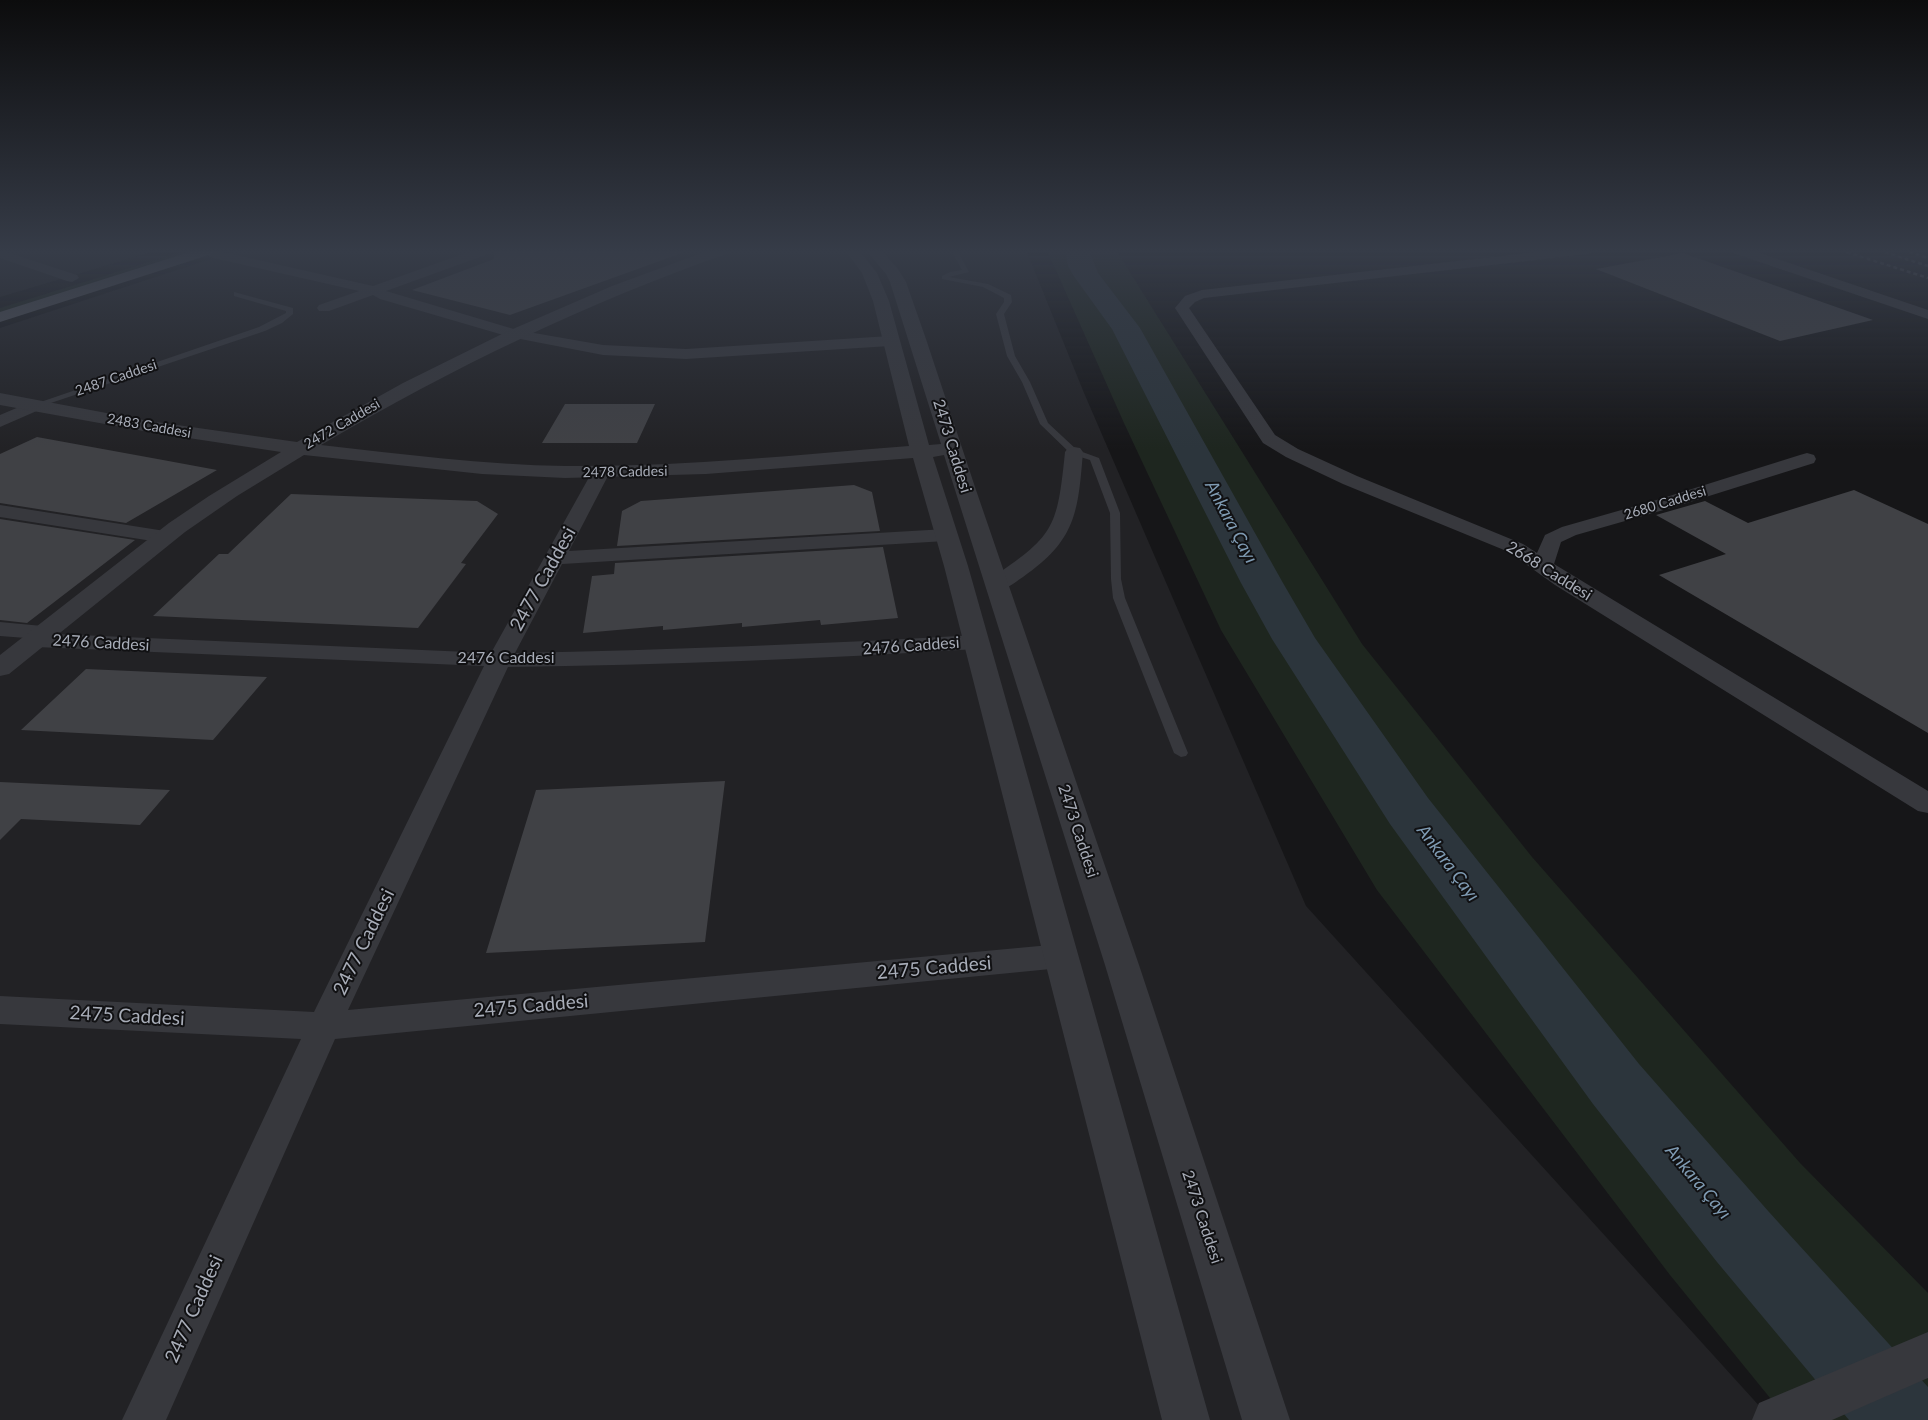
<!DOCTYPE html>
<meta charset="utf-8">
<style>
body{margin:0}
canvas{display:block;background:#161618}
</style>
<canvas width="1928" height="1420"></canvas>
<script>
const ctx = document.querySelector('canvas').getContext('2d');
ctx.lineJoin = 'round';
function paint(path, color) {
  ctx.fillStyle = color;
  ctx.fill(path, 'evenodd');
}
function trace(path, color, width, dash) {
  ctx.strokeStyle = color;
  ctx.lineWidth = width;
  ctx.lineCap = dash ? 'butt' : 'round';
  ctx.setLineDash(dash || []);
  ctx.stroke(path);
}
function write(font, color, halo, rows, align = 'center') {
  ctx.font = font + ' Lato,sans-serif';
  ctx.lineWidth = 4;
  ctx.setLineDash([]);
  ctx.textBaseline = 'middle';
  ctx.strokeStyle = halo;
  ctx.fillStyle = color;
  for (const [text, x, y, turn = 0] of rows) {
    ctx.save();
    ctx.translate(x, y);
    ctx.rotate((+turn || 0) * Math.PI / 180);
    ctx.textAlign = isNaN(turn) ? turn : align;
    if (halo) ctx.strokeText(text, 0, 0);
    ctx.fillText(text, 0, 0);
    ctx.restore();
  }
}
paint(new Path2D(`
 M 0,250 L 158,250 L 0,297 Z
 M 238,250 L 1026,250 L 1084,393 L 1306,906 L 1772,1420 L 0,1420 L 0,328 Z`), '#222225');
paint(new Path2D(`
 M 188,250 L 203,250 L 0,313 L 0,308 Z
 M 1047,250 L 1116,250 L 1362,644 L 1532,857 L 1800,1163 L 1928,1293 L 1928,1420 L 1788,1420 L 1670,1275 L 1377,890 L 1221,630 L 1124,423 Z`), '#1e261f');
paint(new Path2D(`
 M 1065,250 L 1089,250 L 1098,273 L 1140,328 L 1283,583 L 1315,638 L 1428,798 L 1639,1064 L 1769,1212 L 1928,1387 L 1928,1420 L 1849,1420 L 1717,1262 L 1593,1104 L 1390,824 L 1272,639 L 1241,583 L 1112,329 L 1073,275 L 1068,266 Z`), '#2c353c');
paint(new Path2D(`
 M 494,250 L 682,250 L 682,253 L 510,315 L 412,290 L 494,259 Z
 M 1683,253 L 1873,320 L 1780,341 L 1596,269 Z
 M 565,404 L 655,404 L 637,443 L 542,443 Z
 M 37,437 L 163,460 L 217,470 L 126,523 L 0,503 L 0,454 Z
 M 854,485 L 872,492 L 880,531 L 617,546 L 622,511 L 641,501 Z
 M 1854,490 L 1928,524 L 1928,733 L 1659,575 L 1726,554 L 1656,515 L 1705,501 L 1748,523 Z
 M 291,494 L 477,501 L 498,514 L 461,563 L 466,564 L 418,628 L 153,616 L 219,554 L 228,554 Z
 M 0,519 L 135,540 L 27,623 L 0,620 Z
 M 883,547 L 898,618 L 821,625 L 820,620 L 742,627 L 742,623 L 663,630 L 663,626 L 583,633 L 592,576 L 614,574 L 615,563 Z
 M 86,669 L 267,677 L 213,740 L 21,730 Z
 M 725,781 L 705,942 L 486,953 L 536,790 Z
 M 0,782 L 170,790 L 140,825 L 21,819 L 0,840 Z`), '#404145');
paint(new Path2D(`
 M 951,250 L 957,250 L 969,272 L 949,277 L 988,284 L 1011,295 L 1012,302 L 1004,314 L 1015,356 L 1030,382 L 1048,423 L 1077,450 L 1099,458 L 1120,513 L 1121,579 L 1125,598 L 1188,753 L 1186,756 L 1181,757 L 1174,753 L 1113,598 L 1111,579 L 1110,513 L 1090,460 L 1071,454 L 1040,424 L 1022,382 L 1007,356 L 996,314 L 1004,302 L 1004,298 L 983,287 L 942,279 L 942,276 L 950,272 L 962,270 Z
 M 234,292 L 293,308 L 293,314 L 282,323 L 265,331 L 36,408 L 29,406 L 259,327 L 286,313 L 286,311 L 234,296 Z`), '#37383d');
paint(new Path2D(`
 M 0,250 L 77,275 L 79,278 L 72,282 L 67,281 L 0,258 Z
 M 214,250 L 373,286 L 474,250 L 492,250 L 491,253 L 386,291 L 517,330 L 603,345 L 686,349 L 890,336 L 895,338 L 898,341 L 895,344 L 890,346 L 686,359 L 603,355 L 510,337 L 380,299 L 373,295 L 329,311 L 319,311 L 317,308 L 319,305 L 359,291 L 209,257 L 207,254 Z
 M 1554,250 L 1595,250 L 1588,254 L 1204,298 L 1195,302 L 1189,308 L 1275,435 L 1298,449 L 1357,476 L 1523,544 L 1537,553 L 1545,535 L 1562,527 L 1660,499 L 1800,455 L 1807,453 L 1814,455 L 1816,459 L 1814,463 L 1674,507 L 1576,535 L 1561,542 L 1554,564 L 1928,791 L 1928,813 L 1918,811 L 1555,585 L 1509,552 L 1343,484 L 1286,457 L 1263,443 L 1175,308 L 1185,296 L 1202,290 Z
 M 1731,250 L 1751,250 L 1928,310 L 1928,319 L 1733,253 Z
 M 33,401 L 39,402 L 42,406 L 39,410 L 0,427 L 0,415 Z
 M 1074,447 L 1080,448 L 1083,452 C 1078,513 1076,540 1023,577 C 1012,584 1004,593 989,590 L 986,585 L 989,580 C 1054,535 1057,531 1065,452 L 1068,448 Z
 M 601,466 L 608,468 L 610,472 L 569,551 L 946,529 L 953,531 L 956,535 L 953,539 L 946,541 L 562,564 L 515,653 C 669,650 822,644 976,635 L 984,637 L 988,642 L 984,647 L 976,649 C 820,659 664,665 508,667 L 348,1010 L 1061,944 L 1072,947 L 1077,956 L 1072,965 L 1061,968 L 335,1039 L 166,1420 L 122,1420 L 301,1039 L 0,1024 L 0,996 L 314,1012 L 484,666 L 36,647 L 28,645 L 24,640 L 26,638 L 0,636 L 0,622 L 53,627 L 56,632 L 55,634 L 491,653 L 592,472 L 594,468 Z
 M 0,505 L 165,531 L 172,533 L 175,537 L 172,541 L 165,543 L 0,517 Z`), '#37383d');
paint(new Path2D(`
 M 710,250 L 731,250 L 729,253 C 586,303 452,368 321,445 C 402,454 484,465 566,466 C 681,467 795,455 909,446 L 873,301 L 862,273 L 845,250 L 859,250 L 877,273 L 889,301 L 929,445 L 941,444 L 890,282 L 886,274 L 866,250 L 881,250 L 898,269 L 906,282 L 926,339 L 976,490 L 1139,965 L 1290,1420 L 1242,1420 L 1105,965 L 944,455 L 933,457 L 968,566 L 1210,1420 L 1162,1420 L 944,566 L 913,458 L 706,474 L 565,478 L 482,474 L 304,455 L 237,496 L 185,532 L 9,674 L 0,676 L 0,655 L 169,523 L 209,496 L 281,452 L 149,432 L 0,405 L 0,393 L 149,421 L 297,442 L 403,383 L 506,332 L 612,286 Z
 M 1928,1332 L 1928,1378 L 1832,1420 L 1752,1420 L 1759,1403 Z`), '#37383d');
paint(new Path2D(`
 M 196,250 L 217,250 L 215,253 L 0,322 L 0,312 Z`), '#53555c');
trace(new Path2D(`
 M 1840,250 L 1928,278
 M 1878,250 L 1928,266
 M 1909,252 L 1928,258`), '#4a4c52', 2.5, [4, 3]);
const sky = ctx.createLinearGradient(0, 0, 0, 449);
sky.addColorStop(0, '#0c0c0d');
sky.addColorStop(0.56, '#363c48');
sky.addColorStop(1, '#363c4800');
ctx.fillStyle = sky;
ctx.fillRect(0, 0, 1928, 449);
write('14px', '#a8adb8', '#111113', [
 ["2487 Caddesi",116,378,-19],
 ["2472 Caddesi",342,424,-30],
 ["2483 Caddesi",149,426,10],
 ["2478 Caddesi",625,472,-1],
 ["2680 Caddesi",1665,503,-17]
]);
write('16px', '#a8adb8', '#111113', [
 ["2473 Caddesi",952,446,73],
 ["2668 Caddesi",1549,571,32],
 ["2476 Caddesi",101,643,3],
 ["2476 Caddesi",911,646,-4],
 ["2476 Caddesi",506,658],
 ["2473 Caddesi",1078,831,72],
 ["2473 Caddesi",1202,1217,72]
]);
write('italic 18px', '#7f9bb3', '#111113', [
 ["Ankara Çayı",1231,522,62],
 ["Ankara Çayı",1448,863,53],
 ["Ankara Çayı",1698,1182,50]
]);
write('19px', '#a8adb8', '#111113', [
 ["2477 Caddesi",543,579,-61],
 ["2477 Caddesi",364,942,-64],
 ["2475 Caddesi",934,968,-5],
 ["2475 Caddesi",531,1006,-5],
 ["2475 Caddesi",127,1016,3],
 ["2477 Caddesi",194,1309,-66]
]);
</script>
